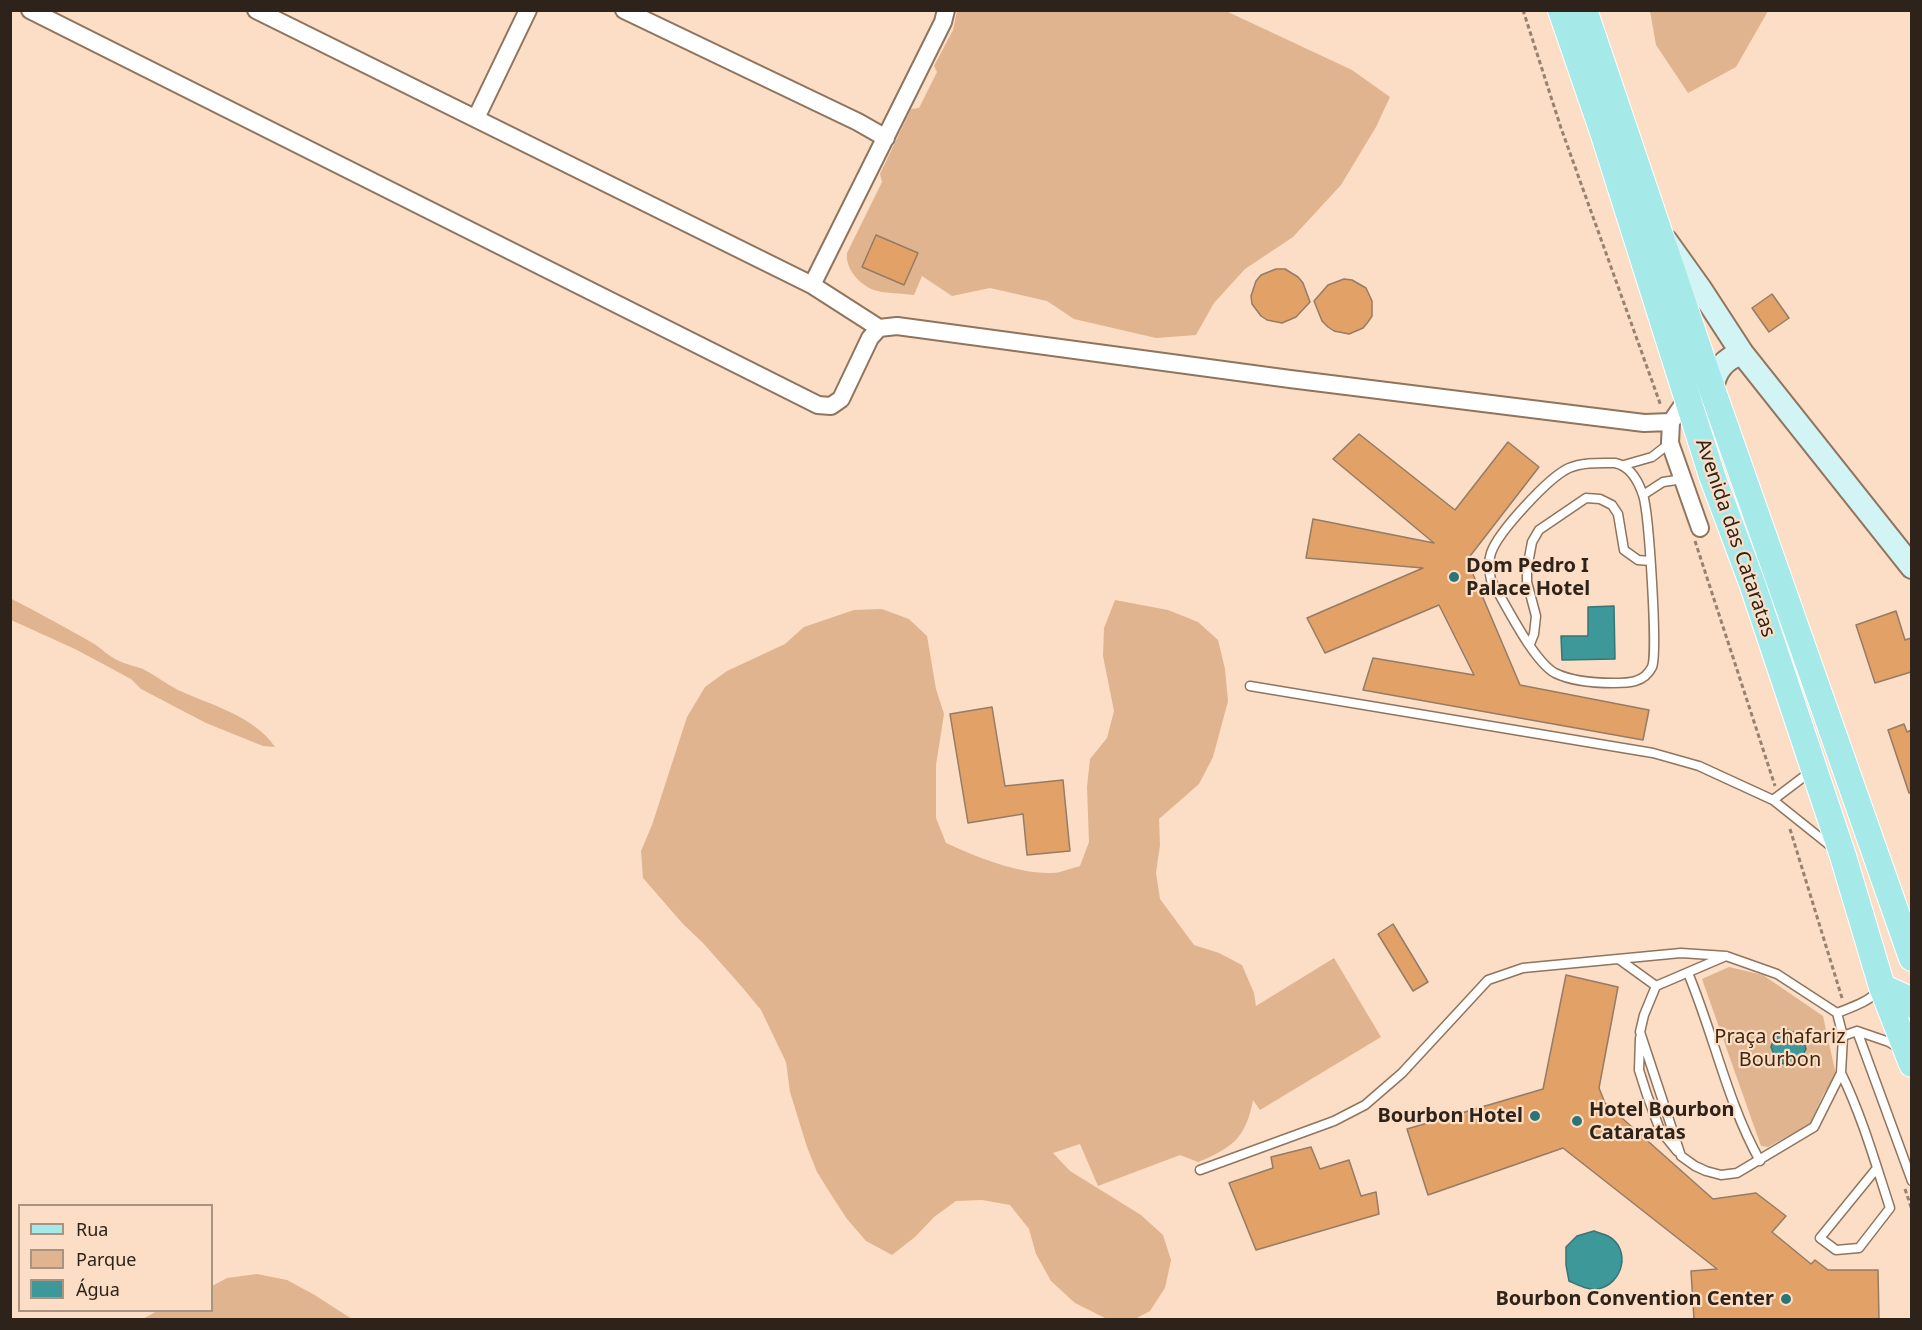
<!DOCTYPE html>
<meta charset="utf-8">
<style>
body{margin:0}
#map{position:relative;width:1922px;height:1330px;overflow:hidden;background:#fbdec5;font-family:"Noto Sans",sans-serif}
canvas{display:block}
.frame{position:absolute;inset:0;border:12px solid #2e231a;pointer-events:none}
.legend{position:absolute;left:18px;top:1204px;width:195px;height:108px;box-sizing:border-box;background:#fbdec5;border:2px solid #a99381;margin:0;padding:8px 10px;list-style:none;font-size:18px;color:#2e231a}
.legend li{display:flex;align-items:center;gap:12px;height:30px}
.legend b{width:30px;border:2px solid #a99381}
</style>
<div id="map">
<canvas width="1922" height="1330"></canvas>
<div class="frame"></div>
<ul class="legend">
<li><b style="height:8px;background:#a6e9e9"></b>Rua</li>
<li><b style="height:16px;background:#e0b48f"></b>Parque</li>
<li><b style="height:16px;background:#3c9899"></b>Água</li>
</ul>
</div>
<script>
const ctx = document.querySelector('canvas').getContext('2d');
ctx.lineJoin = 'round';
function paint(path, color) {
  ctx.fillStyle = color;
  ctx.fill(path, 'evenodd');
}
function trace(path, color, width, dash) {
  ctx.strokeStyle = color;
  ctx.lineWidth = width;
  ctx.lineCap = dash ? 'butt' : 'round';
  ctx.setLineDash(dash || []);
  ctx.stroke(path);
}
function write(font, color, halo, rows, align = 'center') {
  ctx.font = font + ' "Noto Sans",sans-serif';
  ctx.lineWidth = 4.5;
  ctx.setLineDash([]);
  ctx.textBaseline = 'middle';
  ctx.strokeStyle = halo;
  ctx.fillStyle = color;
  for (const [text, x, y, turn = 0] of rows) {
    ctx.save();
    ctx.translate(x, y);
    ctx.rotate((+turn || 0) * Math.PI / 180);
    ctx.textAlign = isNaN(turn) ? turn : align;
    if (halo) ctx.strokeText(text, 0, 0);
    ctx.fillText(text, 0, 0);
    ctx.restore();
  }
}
paint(new Path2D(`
 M 957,11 L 1226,11 L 1352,70 L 1390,97 L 1376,127 L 1341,185 L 1293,237 L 1245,269 L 1214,303 L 1196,335 L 1156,338 L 1074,319 L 1047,301 L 990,288 L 952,296 L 922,276 L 914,295 C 901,293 886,294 874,290 C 860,285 845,269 847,253 L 882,182 L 880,174 L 911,109 L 919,108 L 937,72 L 934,66 L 953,30 Z
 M 1650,11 L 1650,10 L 1768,11 L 1736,67 L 1688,93 L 1656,45 Z
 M 10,598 C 38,612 64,627 91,642 C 100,647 107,655 117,660 C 125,664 135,666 143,669 C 155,675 166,684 178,690 C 211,705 254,716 275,747 L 263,746 L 206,723 L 141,689 L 131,679 L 75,649 L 11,620 Z
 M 1115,600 L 1168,610 L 1198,622 L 1218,640 L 1225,669 L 1228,701 L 1213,757 L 1199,784 L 1159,819 L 1160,845 L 1156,873 L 1160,899 L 1194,945 L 1219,953 L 1242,965 L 1254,993 L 1256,1006 L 1334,958 L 1381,1037 L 1260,1110 L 1253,1100 C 1246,1137 1233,1148 1198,1162 L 1180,1155 L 1098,1186 L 1080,1144 L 1053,1153 L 1070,1171 L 1141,1215 L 1163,1235 L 1171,1260 L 1165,1288 L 1150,1311 L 1135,1319 L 1107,1319 L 1075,1303 L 1051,1281 L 1036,1254 L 1029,1229 L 1010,1205 L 982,1200 L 956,1201 L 934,1217 L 915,1237 L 892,1255 L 866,1241 L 847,1219 L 832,1196 L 817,1172 L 807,1147 L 790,1092 L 786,1062 L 761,1010 L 742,987 L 703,943 L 683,924 L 643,878 L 641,851 L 652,825 L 687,717 L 705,687 L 727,671 L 785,644 L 804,627 L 854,610 L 882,609 L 909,619 L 927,636 L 936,689 L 944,714 L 936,765 L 936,818 L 946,843 C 977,857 1017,874 1052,873 C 1061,873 1071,868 1080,866 L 1089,842 L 1087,787 L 1090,759 L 1107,738 L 1114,711 L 1103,656 L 1104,628 Z
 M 1729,967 L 1763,975 L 1823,1016 L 1836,1075 L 1823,1095 L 1810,1124 L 1768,1147 L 1761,1146 L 1702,979 Z
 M 257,1274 L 287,1280 L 313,1294 L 352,1319 L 143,1319 L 157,1311 L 212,1310 L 212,1286 L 227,1278 Z`), '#e0b48f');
const water = new Path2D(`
 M 1614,606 L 1615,659 L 1562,660 L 1561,636 L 1588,636 L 1588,607 Z
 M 1787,1030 L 1802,1035 L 1806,1049 L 1799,1063 L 1788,1066 L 1776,1060 L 1771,1047 L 1776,1033 Z
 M 1594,1231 C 1599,1233 1604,1234 1608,1236 C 1632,1249 1623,1285 1597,1289 C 1587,1290 1578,1285 1569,1281 L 1566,1265 L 1566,1247 L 1577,1236 Z`);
paint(water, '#3c9899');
trace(water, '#387573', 1.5);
const building = new Path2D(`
 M 876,235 L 918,253 L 904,285 L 862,267 Z
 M 1276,269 L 1285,269 L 1298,277 L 1303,283 L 1310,302 L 1296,317 L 1282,323 L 1267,320 L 1261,316 L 1252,304 L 1251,296 L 1256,281 L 1261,275 Z
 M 1344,279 L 1352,280 L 1366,288 L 1372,301 L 1372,316 L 1368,322 L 1363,328 L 1349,334 L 1334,331 L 1328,327 L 1322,321 L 1314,301 L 1328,285 Z
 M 1772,294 L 1789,318 L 1769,332 L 1752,308 Z
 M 1359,434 L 1455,510 L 1508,442 L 1539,467 L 1467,560 L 1520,685 L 1649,710 L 1643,740 L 1363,690 L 1373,658 L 1474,675 L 1439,605 L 1325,653 L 1307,618 L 1423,568 L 1306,558 L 1313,519 L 1434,543 L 1333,459 Z
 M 1896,611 L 1905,640 L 1911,638 L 1911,672 L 1875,683 L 1856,625 Z
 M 992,707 L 1005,786 L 1063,780 L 1070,851 L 1027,855 L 1023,814 L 968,823 L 950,714 Z
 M 1904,724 L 1907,732 L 1911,730 L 1911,793 L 1909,793 L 1888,730 Z
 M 1393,924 L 1428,982 L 1413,991 L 1378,934 Z
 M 1566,975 L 1618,987 L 1599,1088 L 1605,1103 L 1713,1199 L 1756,1193 L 1786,1216 L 1772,1232 L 1811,1264 L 1815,1260 L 1828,1270 L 1878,1270 L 1879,1320 L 1694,1320 L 1691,1271 L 1717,1269 L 1563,1148 L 1428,1195 L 1407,1129 L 1543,1089 Z
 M 1311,1147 L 1320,1169 L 1349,1160 L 1361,1196 L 1376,1192 L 1379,1214 L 1256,1250 L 1229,1183 L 1273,1168 L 1271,1157 Z`);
paint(building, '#e1a167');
trace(building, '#967b65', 1.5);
const lane = new Path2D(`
 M 1615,463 C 1630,466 1638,480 1643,495 C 1649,513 1658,653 1652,667 C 1644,683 1629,683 1613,683 C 1596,683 1571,681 1555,673 C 1533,661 1505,603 1491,580 C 1489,571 1488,562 1491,553 C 1498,532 1549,477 1569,468 C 1583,462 1600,463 1615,463 Z
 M 1624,465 L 1652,457 L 1670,443
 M 1643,495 L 1663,482 L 1683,479
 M 1530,644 L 1534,634 L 1536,616 L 1527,582 L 1527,569 L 1532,542 L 1539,530 L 1586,498 L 1600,499 L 1612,505 L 1618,514 L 1624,550 L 1638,560 L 1650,561
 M 1250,686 L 1653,753 L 1699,766 L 1773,800 L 1833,848
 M 1773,800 L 1810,772
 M 1620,960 L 1656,986
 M 1688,973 C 1714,1035 1727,1102 1760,1161
 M 1837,1013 C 1852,1007 1869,1002 1880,989
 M 1857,1031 L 1912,1181
 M 1843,1036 L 1857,1031 L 1889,1042 L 1899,1048
 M 1640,1038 L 1639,1070 L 1647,1095 L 1660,1130 L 1677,1151
 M 1841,1073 C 1862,1116 1875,1162 1890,1208 L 1859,1248 L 1836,1250 L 1820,1238 L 1877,1168
 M 1200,1170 L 1334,1121 L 1365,1105 L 1402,1073 L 1488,980 L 1523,968 L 1681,953 L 1726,956 L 1777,974 L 1837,1013 L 1843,1036 L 1841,1073 L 1814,1127 L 1737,1173 L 1721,1175 L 1706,1171 L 1695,1166 L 1681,1156 L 1640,1032 L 1644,1015 L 1656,986 L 1726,956`);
const street = new Path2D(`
 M 30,10 L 818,405 L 831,406 L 841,399 L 870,338 L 879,328 L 897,326 L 1290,379 L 1644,423 L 1671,422
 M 256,10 L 812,285 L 879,328
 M 624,10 L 858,122 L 886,138
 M 476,118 L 528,10
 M 812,285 L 943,22 L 946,10
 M 1688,397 L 1671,422 L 1670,443 L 1700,528`);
const secondary = new Path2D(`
 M 1666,241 L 1701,290 L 1742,353 L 1912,567
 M 1712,389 C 1715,370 1724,359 1742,353`);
const primary = new Path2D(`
 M 1561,10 L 1604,135 L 1712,476 L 1752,583 L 1843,856 L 1882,987 L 1912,1064
 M 1584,10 L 1712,389 L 1912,958
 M 1882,987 L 1906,998 L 1912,1005`);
trace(lane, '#8f745e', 11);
trace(street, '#8f745e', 20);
trace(secondary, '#8f745e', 26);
trace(primary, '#fff', 28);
trace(new Path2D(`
 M 1523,10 L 1561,128 L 1661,406
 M 1695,541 L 1775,786
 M 1790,829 L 1842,998
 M 1905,1189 L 1912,1210`), '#968271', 3, [4.5, 3]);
trace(lane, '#fff', 8);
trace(street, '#fff', 16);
trace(secondary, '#d2f4f4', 22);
trace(primary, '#a6e9e9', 26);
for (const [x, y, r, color] of [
 [1454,577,6,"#2b7576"],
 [1535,1116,6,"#2b7576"],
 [1577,1121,6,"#2b7576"],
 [1786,1299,6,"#2b7576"]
]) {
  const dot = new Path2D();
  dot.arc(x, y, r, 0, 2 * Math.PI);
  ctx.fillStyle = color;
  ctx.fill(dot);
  trace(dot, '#fbdec5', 2);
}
write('20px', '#2e231a', '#fbdec5', [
 ["Avenida das Cataratas",1735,538,71]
]);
write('bold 20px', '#2e231a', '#fbdec5', [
 ["Dom Pedro I",1466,566],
 ["Palace Hotel",1466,589],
 ["Hotel Bourbon",1589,1110],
 ["Cataratas",1589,1133],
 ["Bourbon Hotel",1523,1116,"right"],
 ["Bourbon Convention Center",1774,1299,"right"]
], 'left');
write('20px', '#43280f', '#fbdec5', [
 ["Praça chafariz",1780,1037],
 ["Bourbon",1780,1060]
]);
</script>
